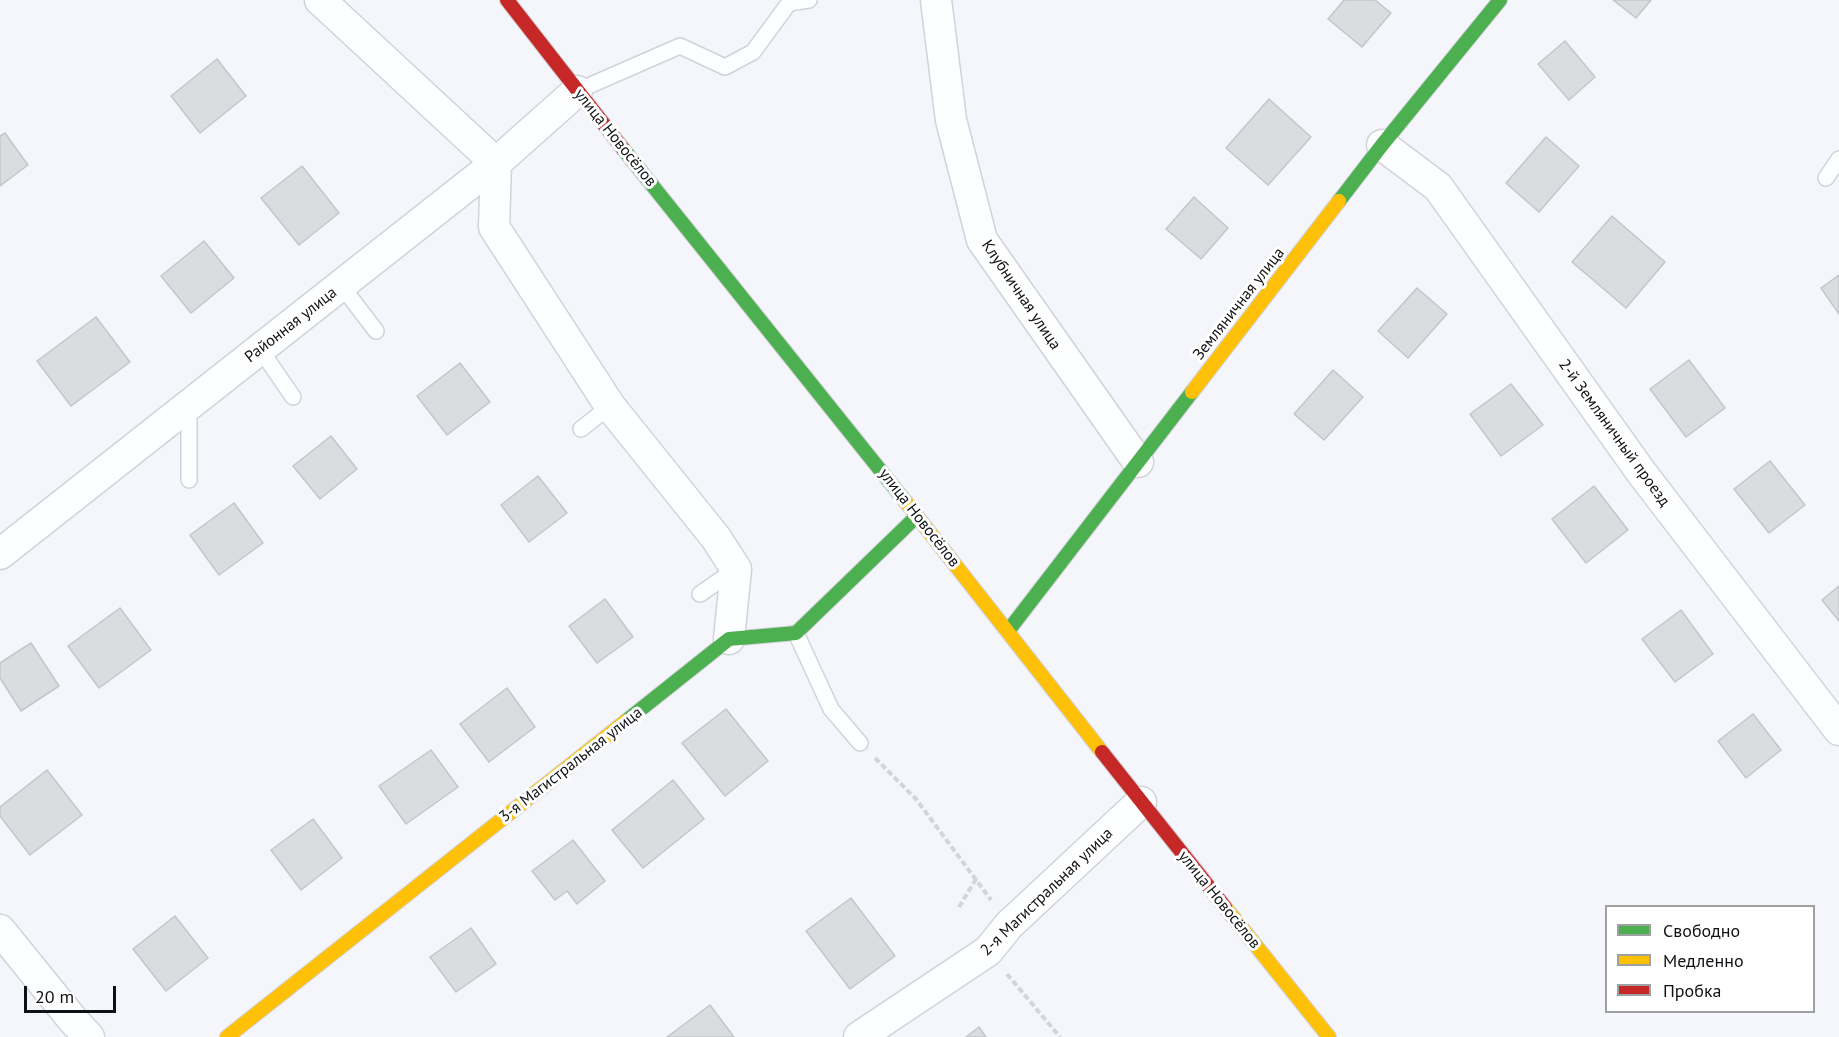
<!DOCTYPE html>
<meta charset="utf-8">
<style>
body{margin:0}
#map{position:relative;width:1839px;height:1037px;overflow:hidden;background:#f4f6fc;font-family:"PT Sans",sans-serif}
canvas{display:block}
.legend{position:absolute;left:1605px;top:905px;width:210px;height:108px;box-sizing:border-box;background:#fff;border:2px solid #9fa0a1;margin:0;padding:8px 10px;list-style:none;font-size:18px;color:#101114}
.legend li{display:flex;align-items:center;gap:12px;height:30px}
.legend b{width:30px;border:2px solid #9fa0a1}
.scale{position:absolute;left:24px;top:986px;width:92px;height:27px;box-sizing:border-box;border:3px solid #101114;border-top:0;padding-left:8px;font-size:18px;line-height:21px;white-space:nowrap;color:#101114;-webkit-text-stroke:4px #fff;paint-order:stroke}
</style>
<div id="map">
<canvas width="1839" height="1037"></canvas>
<ul class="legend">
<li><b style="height:8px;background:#4caf50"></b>Свободно</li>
<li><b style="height:8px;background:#ffc107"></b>Медленно</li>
<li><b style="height:8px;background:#c62828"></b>Пробка</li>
</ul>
<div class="scale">20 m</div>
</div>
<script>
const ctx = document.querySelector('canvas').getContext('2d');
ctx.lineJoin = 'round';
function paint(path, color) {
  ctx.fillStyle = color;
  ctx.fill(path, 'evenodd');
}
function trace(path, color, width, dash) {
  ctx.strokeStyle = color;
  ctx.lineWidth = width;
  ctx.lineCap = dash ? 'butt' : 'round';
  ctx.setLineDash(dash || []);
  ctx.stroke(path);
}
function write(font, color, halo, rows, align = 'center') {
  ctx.font = font + ' "PT Sans",sans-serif';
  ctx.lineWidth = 6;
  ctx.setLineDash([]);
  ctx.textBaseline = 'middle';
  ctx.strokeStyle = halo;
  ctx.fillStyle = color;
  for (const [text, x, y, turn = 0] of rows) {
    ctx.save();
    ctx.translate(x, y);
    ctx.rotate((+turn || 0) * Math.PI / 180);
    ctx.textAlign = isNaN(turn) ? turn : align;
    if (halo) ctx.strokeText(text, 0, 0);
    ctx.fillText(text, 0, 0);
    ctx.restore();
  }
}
const building = new Path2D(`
 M 1344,0 L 1375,0 L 1391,13 L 1362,47 L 1328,19 Z
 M 1613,0 L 1651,0 L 1636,18 Z
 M 1565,41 L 1595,77 L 1569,100 L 1538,64 Z
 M 217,59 L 246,96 L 200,133 L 171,96 Z
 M 1269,99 L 1311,137 L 1268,185 L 1226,148 Z
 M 5,133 L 28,165 L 0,186 L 0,136 Z
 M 1546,137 L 1579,166 L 1539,212 L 1506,183 Z
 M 302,166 L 339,213 L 299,245 L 261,198 Z
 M 1194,197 L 1228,228 L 1201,259 L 1166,229 Z
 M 1612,216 L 1665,262 L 1626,308 L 1572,262 Z
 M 204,241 L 234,278 L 191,313 L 161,276 Z
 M 1839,275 L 1839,314 L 1821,288 Z
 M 1417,288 L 1447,314 L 1408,358 L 1378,331 Z
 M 96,317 L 130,362 L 71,406 L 37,361 Z
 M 1689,360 L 1725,408 L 1686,437 L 1650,389 Z
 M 460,363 L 490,402 L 447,435 L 417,396 Z
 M 1333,370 L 1363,397 L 1324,440 L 1294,414 Z
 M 1511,384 L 1543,425 L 1501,456 L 1470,414 Z
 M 331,436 L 357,469 L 320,499 L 293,466 Z
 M 1770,461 L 1805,505 L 1769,533 L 1734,489 Z
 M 538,476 L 567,513 L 529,542 L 501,505 Z
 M 1594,486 L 1628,530 L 1586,563 L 1552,519 Z
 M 234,503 L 263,543 L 219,575 L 190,535 Z
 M 1839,586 L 1839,621 L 1822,600 Z
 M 605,599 L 633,637 L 597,663 L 569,626 Z
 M 120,608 L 151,650 L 99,688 L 68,646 Z
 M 1681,610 L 1713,654 L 1675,682 L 1642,639 Z
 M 31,643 L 59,686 L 21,711 L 0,678 L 0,663 Z
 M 507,688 L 535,727 L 489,762 L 460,724 Z
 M 726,709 L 768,761 L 725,796 L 682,743 Z
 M 1753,714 L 1781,750 L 1746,778 L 1718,741 Z
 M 431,750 L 458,787 L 406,824 L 379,786 Z
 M 47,770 L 82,815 L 30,855 L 0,816 L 0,807 Z
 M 673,780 L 704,819 L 643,868 L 612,830 Z
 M 313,819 L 342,858 L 301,890 L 271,850 Z
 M 573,840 L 605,881 L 577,904 L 567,891 L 555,900 L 532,871 Z
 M 851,898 L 895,956 L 850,989 L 806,931 Z
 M 175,916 L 208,958 L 166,991 L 133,949 Z
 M 471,928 L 496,964 L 456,992 L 430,957 Z
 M 710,1005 L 734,1037 L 667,1037 Z
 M 979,1027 L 986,1037 L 966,1037 Z`);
paint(building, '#dbdce0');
trace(building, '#c5c6ca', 1.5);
const lane = new Path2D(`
 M 577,91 L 680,46 L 725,67 L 753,52 L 789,3 L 809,0
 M 1826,178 L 1839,159
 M 341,285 L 376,331
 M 260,349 L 293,397
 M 189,405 L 189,480
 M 581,429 L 610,406
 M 700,594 L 736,569
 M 796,633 L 831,709 L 860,743`);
const street = new Path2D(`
 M 320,0 L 496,163 L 494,227 L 610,406 L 716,538 L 736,569 L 729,639
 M 936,0 L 951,120 L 982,240 L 1138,462
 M 1382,145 L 1438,187 L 1641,472 L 1839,730
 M 0,554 L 496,163 L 577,91
 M 0,930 L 73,1020 L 89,1037
 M 859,1037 L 988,951 L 1009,925 L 1141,802`);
const fast = new Path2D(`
 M 624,150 L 905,501
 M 1339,201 L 1382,145 L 1500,0
 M 1008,631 L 1192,392
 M 626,721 L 729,639 L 796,633 L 917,516`);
const slow = new Path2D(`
 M 1192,392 L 1339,201
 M 905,501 L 1102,752
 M 1225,907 L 1329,1037
 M 227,1037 L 626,721`);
const jam = new Path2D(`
 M 507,0 L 624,150
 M 1102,752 L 1225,907`);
trace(lane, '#d1d3d8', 18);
trace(street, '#d1d3d8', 33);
trace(fast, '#d1d3d8', 16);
trace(slow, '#d1d3d8', 16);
trace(jam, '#d1d3d8', 16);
trace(new Path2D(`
 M 875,758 L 916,799 L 991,900
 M 959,907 L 976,879
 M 1007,974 L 1060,1037`), '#d4d5d7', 4, [6, 3]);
trace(lane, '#fdfeff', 15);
trace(street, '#fdfeff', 30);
trace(fast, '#4caf50', 14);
trace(slow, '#ffc107', 14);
trace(jam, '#c62828', 14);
write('16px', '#101114', '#fff', [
 ["улица Новосёлов",615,138,51],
 ["Клубничная улица",1021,295,56],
 ["Земляничная улица",1239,304,-52],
 ["Районная улица",291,325,-38],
 ["2-й Земляничный проезд",1614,433,54],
 ["улица Новосёлов",919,518,52],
 ["3-я Магистральная улица",571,765,-38],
 ["2-я Магистральная улица",1047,892,-44],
 ["улица Новосёлов",1219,900,51]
]);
</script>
